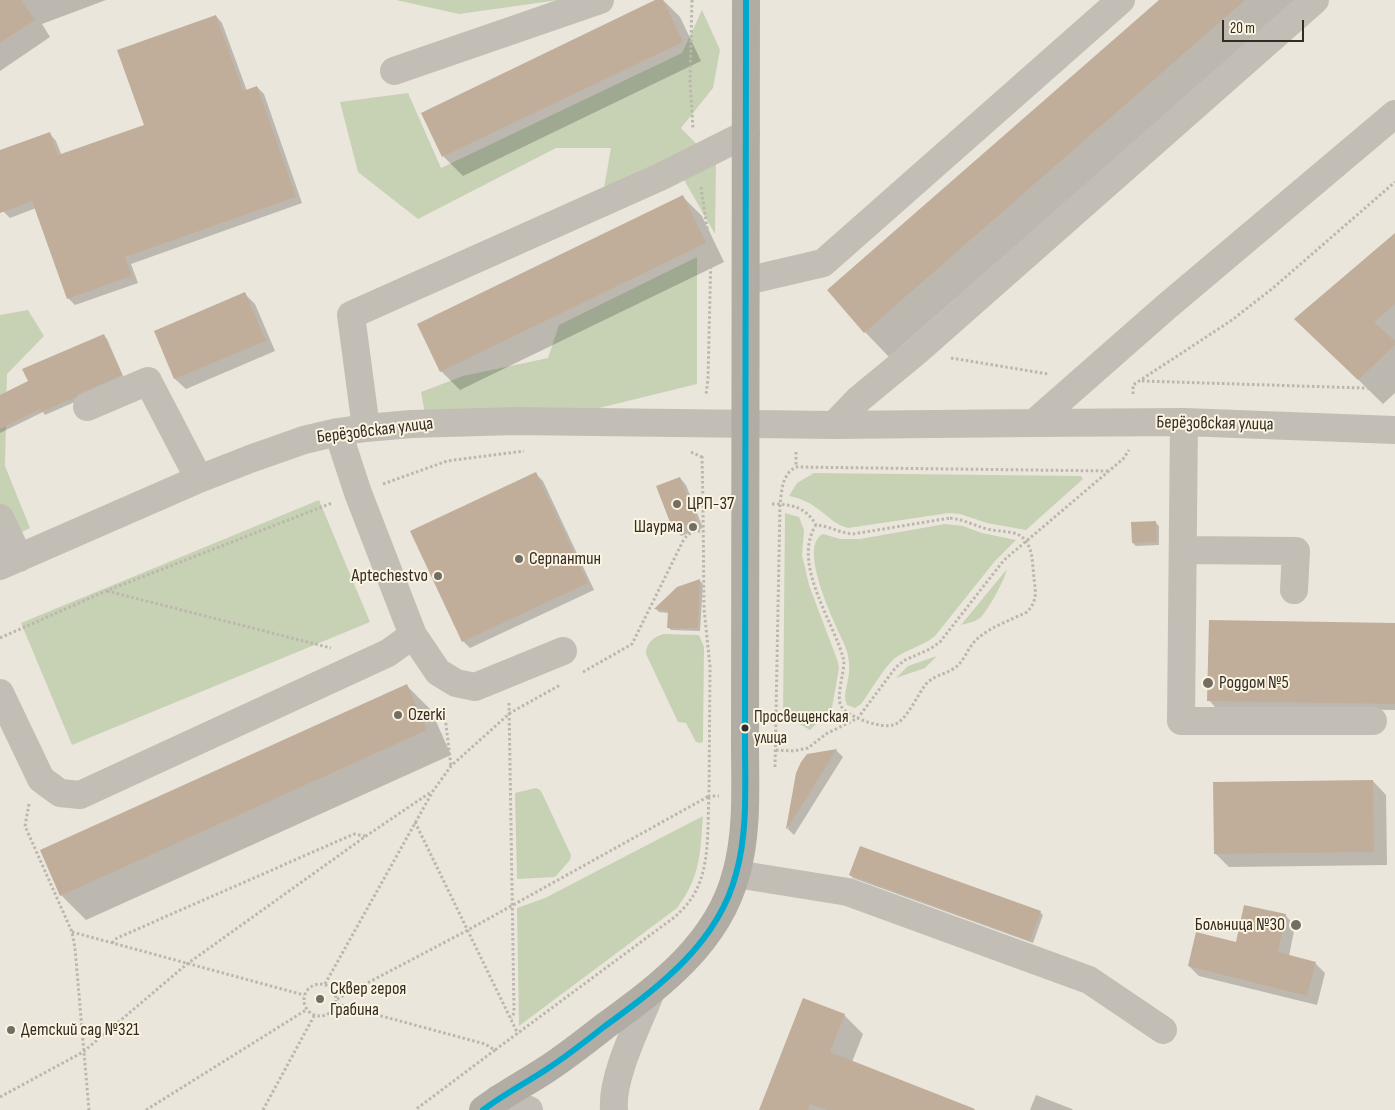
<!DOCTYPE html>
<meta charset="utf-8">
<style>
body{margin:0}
#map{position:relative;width:1395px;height:1110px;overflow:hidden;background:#ebe6db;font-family:"Sofia Sans Condensed",sans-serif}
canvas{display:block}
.scale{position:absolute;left:1222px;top:20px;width:82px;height:22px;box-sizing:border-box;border:2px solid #342c24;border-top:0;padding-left:6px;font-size:15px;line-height:18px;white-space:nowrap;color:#342c24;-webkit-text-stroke:4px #faf4e1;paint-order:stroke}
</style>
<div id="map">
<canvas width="1395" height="1110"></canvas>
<div class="scale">20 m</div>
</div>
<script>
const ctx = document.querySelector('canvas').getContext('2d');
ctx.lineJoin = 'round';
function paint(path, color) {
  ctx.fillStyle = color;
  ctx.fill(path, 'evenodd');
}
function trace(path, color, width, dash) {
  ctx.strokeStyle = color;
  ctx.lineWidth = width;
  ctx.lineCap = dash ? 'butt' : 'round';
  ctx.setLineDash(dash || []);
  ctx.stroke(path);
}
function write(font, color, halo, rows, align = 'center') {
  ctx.font = font + ' "Sofia Sans Condensed",sans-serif';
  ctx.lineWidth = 4;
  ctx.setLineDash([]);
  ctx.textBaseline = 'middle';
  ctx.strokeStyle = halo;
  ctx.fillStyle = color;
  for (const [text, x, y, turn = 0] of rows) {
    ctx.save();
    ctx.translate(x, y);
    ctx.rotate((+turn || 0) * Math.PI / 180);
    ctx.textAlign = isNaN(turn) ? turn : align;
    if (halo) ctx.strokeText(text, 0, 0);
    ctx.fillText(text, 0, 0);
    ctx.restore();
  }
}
paint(new Path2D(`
 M 396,0 L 559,0 L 459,14 Z
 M 702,10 L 720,50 L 713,88 L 681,128 L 716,164 L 715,234 L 683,178 L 600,211 L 611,148 L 556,148 L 418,219 L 358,172 L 340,102 L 408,93 L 441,168 L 682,53 Z
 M 697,257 L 697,384 L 599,408 L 425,414 L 421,392 L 463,376 L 548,358 L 559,325 Z
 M 28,310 L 44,336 L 7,374 L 5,466 L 30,528 L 0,543 L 0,315 Z
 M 814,473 L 1081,476 L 1083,479 L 1026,530 L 987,523 L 960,514 L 949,513 L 848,528 C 835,525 828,516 818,509 C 809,502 800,498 789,496 L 797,483 Z
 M 319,500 L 370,622 L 72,745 L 21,623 Z
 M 785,513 L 799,517 L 804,530 L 802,555 L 809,585 L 838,662 L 839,668 L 832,708 L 810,730 L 789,718 L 783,717 Z
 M 945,524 L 963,526 L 982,533 L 1016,540 L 995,561 L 935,636 C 923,646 907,649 894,659 C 882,670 871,691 861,704 L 855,708 L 847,705 C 842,695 849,682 849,671 C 850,660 847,650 843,641 C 834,622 797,546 823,534 L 840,539 L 860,539 Z
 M 1007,569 C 1005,579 988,611 980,618 C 975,622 968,623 961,625 Z
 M 664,634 L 699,635 L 704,647 L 703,742 L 700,743 L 696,742 L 686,723 L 678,722 L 646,654 C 646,643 653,637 664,634 Z
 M 937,656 L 925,668 L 896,678 L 908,666 Z
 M 536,788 L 540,790 L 542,793 L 571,855 L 570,860 L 555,877 L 517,879 L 515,793 Z
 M 703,816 C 700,853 701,876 677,908 L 519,1026 L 517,908 L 545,898 Z`), '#c7d2b4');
paint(new Path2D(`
 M 0,0 L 106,0 L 42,24 L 50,37 L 0,71 Z
 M 658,0 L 663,0 L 680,17 L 701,61 L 463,176 L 444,157 L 423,113 Z
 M 1161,0 L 1297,0 L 889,357 L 865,332 Z
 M 216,16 L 222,23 L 247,91 L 257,87 L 264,94 L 302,203 L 131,264 L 138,283 L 75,305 L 68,298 L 36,208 L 10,218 L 3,211 L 0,203 L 0,152 L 50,134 L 56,141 L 62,156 L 145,126 Z
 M 683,197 L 702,216 L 724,262 L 460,390 L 441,371 Z
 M 1395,234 L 1395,393 L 1383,404 L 1321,343 Z
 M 245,294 L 255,304 L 275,351 L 186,389 L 175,379 L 156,332 Z
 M 104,336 L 107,339 L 124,378 L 77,401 L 45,415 L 43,412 L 0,433 L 0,396 L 29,382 Z
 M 536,474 L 543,481 L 594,590 L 470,648 L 463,641 Z
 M 680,478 L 686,485 L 703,528 L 681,536 L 675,529 Z
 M 1156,523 L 1159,526 L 1159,545 L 1136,546 L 1133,543 Z
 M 700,581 L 703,584 L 700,631 L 671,630 L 668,627 L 669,613 L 659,612 L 656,609 L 678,589 Z
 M 1395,625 L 1395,710 L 1215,707 L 1209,700 Z
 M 406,685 L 431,710 L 451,755 L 86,920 L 61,895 L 41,851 Z
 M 836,750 L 843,757 L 794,835 L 788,829 L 797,773 L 808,755 Z
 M 1373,781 L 1386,795 L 1387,865 L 1229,867 L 1215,853 Z
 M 850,875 L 1040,912 L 1043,915 L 1033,943 L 853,878 Z
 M 1285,915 L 1295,926 L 1289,956 L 1315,963 L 1325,973 L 1317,1005 L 1199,976 L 1189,966 L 1236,943 Z
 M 844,1015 L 863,1034 L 852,1062 L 975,1110 L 761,1110 Z
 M 1036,1095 L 1072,1109 L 1073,1110 L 1030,1110 Z`), '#0003');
paint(new Path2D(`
 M 0,0 L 21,0 L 35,20 L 0,43 Z
 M 655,0 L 663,0 L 683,42 L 442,157 L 421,113 Z
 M 1159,0 L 1245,0 L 864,333 L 827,290 Z
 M 216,15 L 243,91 L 257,86 L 296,197 L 125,257 L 132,276 L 67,299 L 32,201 L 0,213 L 0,150 L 50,132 L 58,155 L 144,125 L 117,50 Z
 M 683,195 L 706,243 L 440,372 L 417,324 Z
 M 1395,233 L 1395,304 L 1374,322 L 1395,341 L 1395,345 L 1358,380 L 1294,319 Z
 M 245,292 L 266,341 L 174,379 L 154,331 Z
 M 104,334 L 122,375 L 81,393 L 74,398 L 41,412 L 40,409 L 0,429 L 0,395 L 28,381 L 22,369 Z
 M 536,472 L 588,583 L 462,642 L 410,531 Z
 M 680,477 L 697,521 L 673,530 L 656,486 Z
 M 1156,521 L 1157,542 L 1132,543 L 1131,522 Z
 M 700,579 L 698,628 L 667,628 L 668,611 L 654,609 L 677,587 Z
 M 1209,620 L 1395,623 L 1395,704 L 1207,701 Z
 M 407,684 L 427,730 L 60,896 L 40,850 Z
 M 837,749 L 787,829 L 786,829 L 796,773 L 801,762 L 807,754 Z
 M 1373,780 L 1374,852 L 1214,854 L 1213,782 Z
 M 860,846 L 1041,911 L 1030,941 L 849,875 Z
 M 1244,905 L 1286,914 L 1278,952 L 1316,962 L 1307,996 L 1188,966 L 1196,932 L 1236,942 Z
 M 803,998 L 845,1014 L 830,1052 L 975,1109 L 974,1110 L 827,1110 L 810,1104 L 808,1110 L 759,1110 Z`), '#c0ae9b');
trace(new Path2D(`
 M 692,0 L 690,81 L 693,129
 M 701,187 L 711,254 L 708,378 L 706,395
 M 951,358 L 1048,374
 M 1142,381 L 1395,389
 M 1133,394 L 1133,385 L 1232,320 L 1273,288 L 1395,182
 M 691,452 L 702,457
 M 796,452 L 796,467
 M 702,456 L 703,505 L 718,505
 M 383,484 L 447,461 L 524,451
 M 772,504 C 791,504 806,507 816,525
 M 703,505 L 704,609 L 710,666 L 709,796 L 719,796
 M 950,518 C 965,520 973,525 987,529 C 996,531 1005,531 1014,533 C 1034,539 1032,562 1034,579 C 1036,592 1037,602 1027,612 C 1011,620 990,627 977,639 C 968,647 965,660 956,667 C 947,674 934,675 926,684 C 917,695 907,721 893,725 C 882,729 847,717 841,706 C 836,697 844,673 844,661 C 834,621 791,564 816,525 C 829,526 840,533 853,534 Z
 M 107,591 L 331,648
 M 0,638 L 106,591 L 332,503
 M 583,672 L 632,644 L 684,539 C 690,532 694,531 703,531
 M 509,703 L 514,1011 L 513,1016 L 511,1018
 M 444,708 L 451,766
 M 776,750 L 794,751 L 808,748 L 826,734 L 858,718 L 896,667 L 905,660 L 930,649 L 940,642 L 1004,560 L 1123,459 L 1129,450
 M 775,767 L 780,504 C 782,490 782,474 796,467 L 1109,471
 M 29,804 L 25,826 L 72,932 L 75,948 L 89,1110
 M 415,822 L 518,1034
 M 72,932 L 304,995
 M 112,943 L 117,938 L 354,834 L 365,836
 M304 1000a16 16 0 1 1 32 0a16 16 0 1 1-32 0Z
 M 325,984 L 433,791 L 451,766 L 510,713 L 560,685
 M 337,999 L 468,930 L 709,796 C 707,829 711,870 691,899 C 687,905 681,911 676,916 L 495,1050
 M 337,1004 L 485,1044 L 495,1050 L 415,1110
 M 0,1097 L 83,1052 L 187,964 L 366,836 L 431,792
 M 146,1110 L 306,1010
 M 263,1110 L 314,1016`), '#bcb7ad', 3, [2.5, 2.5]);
trace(new Path2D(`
 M 394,71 L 600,0
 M 746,281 L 823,263 L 1121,0
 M 87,407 L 148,381 L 199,479
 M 1184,422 L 1181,721 L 1373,721
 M 1034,423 L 1184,422 L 1395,430
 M 834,425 L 859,399 L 916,352 L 1315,0
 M 366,428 L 351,315 L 660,177 L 746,134
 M 0,518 L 19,558
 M 1184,550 L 1296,551 L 1294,590
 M 0,566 L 199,479 L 250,459 L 304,440 L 338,432 L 366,428 L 411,424 L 515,421 L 834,425 L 1034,423 L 1166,307 L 1395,114
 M 413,635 L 438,672 L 456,683 L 475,687 L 563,651
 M 0,693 L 41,779 L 60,793 L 80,795 L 388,653 L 413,635 L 358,493 L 338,432
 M 736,874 L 848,892 L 1089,980 L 1163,1030
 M 498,1099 L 529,1110
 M 614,1110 C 611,1077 638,1025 650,994`), '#c3beb5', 28);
trace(new Path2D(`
 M 483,1110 C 504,1094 526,1083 547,1069 C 567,1056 586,1041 605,1026 C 660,986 718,943 736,874 C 748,832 745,785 745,742 L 746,0`), '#b2ada4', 28);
trace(new Path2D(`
 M 483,1110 C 504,1094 526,1083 547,1069 C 567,1056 586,1041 605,1026 C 660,986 718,943 736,874 C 748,832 745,785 745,742 L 746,0`), '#00a9ce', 6);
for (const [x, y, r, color] of [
 [677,504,5,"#746d64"],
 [693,527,5,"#746d64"],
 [519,559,5,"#746d64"],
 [438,576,5,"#746d64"],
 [1208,683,6,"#746d64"],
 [398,715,5,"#746d64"],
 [745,728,4.5,"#342c24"],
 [1296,925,6,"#746d64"],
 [320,999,5,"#746d64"],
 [11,1030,5,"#746d64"]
]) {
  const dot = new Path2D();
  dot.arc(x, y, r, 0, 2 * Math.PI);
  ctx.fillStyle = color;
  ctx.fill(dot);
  trace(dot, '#faf4e1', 2);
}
write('17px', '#342c24', '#faf4e1', [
 ["Просвещенская",754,718],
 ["улица",754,739]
], 'left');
write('18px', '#342c24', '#faf4e1', [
 ["Берёзовская улица",1215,424,1],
 ["Берёзовская улица",375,431,-7]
]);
write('18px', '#342c24', '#faf4e1', [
 ["ЦРП-37",687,504],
 ["Шаурма",683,527,"right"],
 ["Серпантин",529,559],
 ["Aptechestvo",428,576,"right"],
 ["Роддом №5",1219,683],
 ["Ozerki",408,715],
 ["Больница №30",1285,925,"right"],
 ["Сквер героя",330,989],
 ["Грабина",330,1010],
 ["Детский сад №321",21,1030]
], 'left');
</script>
